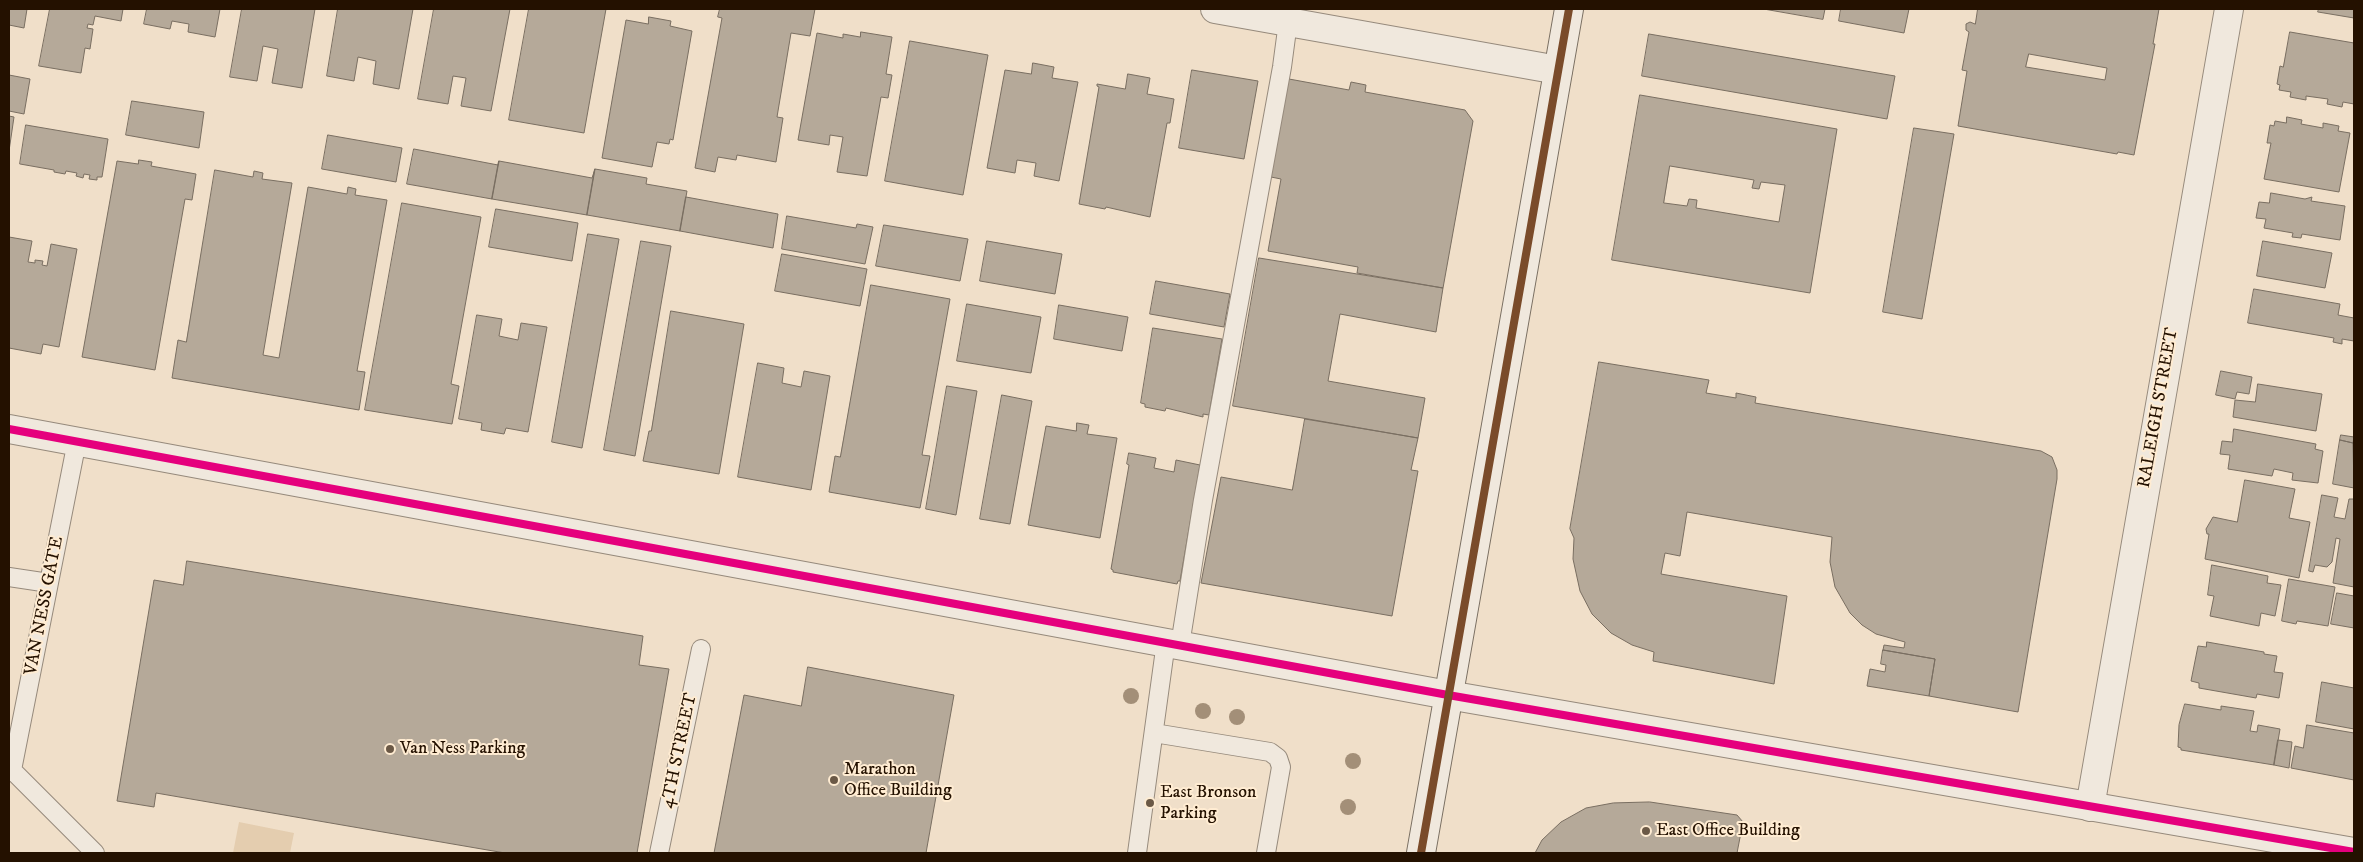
<!DOCTYPE html>
<style>
body{margin:0}
#map{position:relative;width:2363px;height:862px;overflow:hidden;background:#f0dfc9;font-family:"IM FELL DW Pica",serif}
canvas{display:block}
.frame{position:absolute;inset:0;border:10px solid #241100;pointer-events:none}
</style>
<div id="map">
<canvas width="2363" height="862"></canvas>
<div class="frame"></div>
</div>
<script>
const ctx = document.querySelector('canvas').getContext('2d');
ctx.lineJoin = 'round';
function paint(path, color) {
  ctx.fillStyle = color;
  ctx.fill(path, 'evenodd');
}
function trace(path, color, width, dash) {
  ctx.strokeStyle = color;
  ctx.lineWidth = width;
  ctx.lineCap = dash ? 'butt' : 'round';
  ctx.setLineDash(dash || []);
  ctx.stroke(path);
}
function write(font, color, halo, rows, align = 'center') {
  ctx.font = font + ' "IM FELL DW Pica",serif';
  ctx.lineWidth = 4;
  ctx.setLineDash([]);
  ctx.textBaseline = 'middle';
  ctx.strokeStyle = halo;
  ctx.fillStyle = color;
  for (const [text, x, y, turn = 0] of rows) {
    ctx.save();
    ctx.translate(x, y);
    ctx.rotate((+turn || 0) * Math.PI / 180);
    ctx.textAlign = isNaN(turn) ? turn : align;
    if (halo) ctx.strokeText(text, 0, 0);
    ctx.fillText(text, 0, 0);
    ctx.restore();
  }
}
paint(new Path2D(`
 M 239,822 L 294,833 L 290,853 L 233,853 Z`), '#e4cdaf');
const building = new Path2D(`
 M 9,9 L 27,9 L 24,28 L 9,25 Z
 M 50,9 L 123,9 L 121,21 L 95,16 L 93,25 L 88,24 L 87,28 L 93,29 L 90,49 L 85,48 L 81,73 L 39,66 Z
 M 147,9 L 220,9 L 215,37 L 188,32 L 189,24 L 172,21 L 170,29 L 144,24 Z
 M 242,9 L 315,9 L 302,88 L 272,83 L 278,49 L 263,46 L 257,81 L 230,77 Z
 M 338,9 L 413,9 L 399,89 L 373,84 L 376,61 L 358,57 L 354,81 L 327,76 Z
 M 434,9 L 510,9 L 491,111 L 461,106 L 466,78 L 453,76 L 448,104 L 418,99 Z
 M 529,9 L 606,9 L 584,133 L 509,120 Z
 M 720,9 L 815,9 L 810,36 L 791,33 L 777,117 L 783,118 L 776,162 L 737,155 L 736,160 L 718,157 L 715,172 L 695,168 L 722,18 L 718,17 Z
 M 1764,9 L 1825,9 L 1823,19 Z
 M 1841,9 L 1909,9 L 1904,33 L 1839,21 Z
 M 1978,9 L 2159,9 L 2153,44 L 2155,44 L 2134,155 L 2118,152 L 2117,154 L 1958,126 L 1967,71 L 1962,70 L 1969,32 L 1966,30 L 1966,24 L 1970,22 L 1975,24 ZM 2029,54 L 2107,68 L 2105,80 L 2026,67 Z
 M 2319,9 L 2354,9 L 2354,18 L 2318,12 Z
 M 649,17 L 671,21 L 670,26 L 692,31 L 673,140 L 670,139 L 669,144 L 657,142 L 652,167 L 602,158 L 626,20 L 648,24 Z
 M 861,32 L 892,37 L 886,74 L 892,75 L 888,98 L 881,97 L 867,176 L 837,172 L 843,137 L 830,135 L 829,145 L 798,140 L 817,33 L 843,38 L 843,34 L 860,37 Z
 M 2290,32 L 2354,43 L 2354,104 L 2343,102 L 2342,107 L 2327,104 L 2328,99 L 2306,96 L 2306,100 L 2290,97 L 2291,92 L 2279,90 L 2280,85 L 2277,84 L 2280,66 L 2283,67 Z
 M 1649,34 L 1895,76 L 1887,119 L 1642,76 Z
 M 910,41 L 988,55 L 963,195 L 885,181 Z
 M 1033,63 L 1054,67 L 1052,78 L 1078,82 L 1059,181 L 1034,176 L 1036,163 L 1017,160 L 1015,173 L 987,168 L 1005,70 L 1031,74 Z
 M 1192,70 L 1258,81 L 1244,159 L 1179,148 Z
 M 1128,74 L 1150,78 L 1147,94 L 1174,99 L 1170,123 L 1167,123 L 1150,217 L 1106,207 L 1105,209 L 1079,204 L 1099,87 L 1097,86 L 1097,84 L 1125,89 Z
 M 9,75 L 30,79 L 24,114 L 9,111 Z
 M 1289,79 L 1349,90 L 1351,82 L 1366,85 L 1365,92 L 1465,110 L 1473,121 L 1443,288 L 1357,273 L 1358,267 L 1268,251 L 1281,179 L 1271,177 Z
 M 1640,95 L 1837,129 L 1810,293 L 1612,260 ZM 1670,166 L 1754,180 L 1752,188 L 1759,189 L 1761,182 L 1785,185 L 1779,222 L 1696,208 L 1697,200 L 1689,199 L 1687,206 L 1664,203 Z
 M 132,101 L 204,112 L 199,148 L 126,135 Z
 M 9,116 L 14,117 L 9,151 Z
 M 2287,117 L 2302,120 L 2301,124 L 2323,128 L 2323,123 L 2339,126 L 2338,131 L 2350,133 L 2339,192 L 2264,179 L 2271,143 L 2267,143 L 2270,125 L 2274,126 L 2275,121 L 2286,123 Z
 M 26,125 L 108,139 L 102,177 L 97,177 L 97,180 L 89,179 L 90,175 L 84,174 L 83,178 L 76,176 L 77,173 L 66,171 L 65,174 L 54,172 L 54,170 L 20,164 Z
 M 1914,128 L 1954,134 L 1922,319 L 1883,312 Z
 M 328,135 L 402,148 L 396,182 L 322,169 Z
 M 414,149 L 498,165 L 499,161 L 492,199 L 407,184 Z
 M 139,160 L 152,162 L 151,166 L 196,174 L 192,200 L 185,199 L 155,370 L 82,357 L 117,161 L 138,164 Z
 M 499,161 L 592,178 L 595,169 L 587,215 L 492,199 Z
 M 595,169 L 647,178 L 646,184 L 687,191 L 680,231 L 587,215 Z
 M 215,170 L 253,177 L 254,171 L 263,173 L 262,179 L 292,183 L 263,355 L 279,358 L 308,187 L 347,194 L 348,187 L 356,189 L 355,195 L 387,200 L 357,371 L 365,372 L 359,410 L 172,378 L 178,340 L 186,342 Z
 M 2271,193 L 2305,199 L 2312,197 L 2311,201 L 2345,206 L 2340,240 L 2302,234 L 2301,238 L 2292,237 L 2293,233 L 2264,228 L 2266,219 L 2256,218 L 2259,202 L 2269,203 Z
 M 686,197 L 778,214 L 773,248 L 680,231 Z
 M 402,203 L 481,217 L 451,384 L 459,386 L 452,424 L 365,410 Z
 M 496,209 L 578,223 L 572,261 L 489,247 Z
 M 787,216 L 856,228 L 857,224 L 873,227 L 865,264 L 782,249 Z
 M 884,225 L 968,239 L 960,281 L 876,266 Z
 M 588,234 L 619,239 L 582,448 L 552,442 Z
 M 9,237 L 32,241 L 28,262 L 35,263 L 35,260 L 43,261 L 42,265 L 47,266 L 51,244 L 77,249 L 59,347 L 43,344 L 41,354 L 9,348 Z
 M 641,241 L 671,246 L 635,456 L 604,450 Z
 M 987,241 L 1062,254 L 1055,294 L 980,281 Z
 M 2263,241 L 2332,253 L 2325,288 L 2257,276 Z
 M 782,254 L 867,269 L 860,306 L 775,291 Z
 M 1259,258 L 1443,288 L 1436,332 L 1340,314 L 1328,381 L 1425,398 L 1418,438 L 1233,406 Z
 M 1156,281 L 1230,294 L 1224,327 L 1150,314 Z
 M 871,285 L 950,299 L 922,455 L 930,456 L 920,508 L 829,492 L 835,456 L 840,457 Z
 M 2254,289 L 2340,304 L 2338,315 L 2354,318 L 2354,341 L 2342,339 L 2342,344 L 2333,342 L 2334,338 L 2248,323 Z
 M 967,304 L 1041,317 L 1031,373 L 957,361 Z
 M 1059,305 L 1128,317 L 1122,351 L 1054,339 Z
 M 671,311 L 744,324 L 719,474 L 643,461 L 649,431 L 651,431 Z
 M 477,315 L 502,319 L 499,336 L 518,340 L 521,323 L 547,327 L 528,432 L 506,428 L 504,434 L 481,430 L 482,423 L 459,419 Z
 M 1153,328 L 1222,339 L 1209,415 L 1203,414 L 1203,417 L 1166,408 L 1165,411 L 1145,407 L 1145,404 L 1141,403 Z
 M 1599,362 L 1709,380 L 1706,393 L 1736,398 L 1736,393 L 1756,397 L 1755,403 L 2041,451 L 2052,457 L 2057,470 L 2057,479 L 2018,712 L 1929,696 L 1935,659 L 1883,650 L 1884,645 L 1904,648 L 1905,642 L 1876,634 L 1862,625 L 1850,613 L 1835,587 L 1830,562 L 1832,537 L 1687,512 L 1680,556 L 1665,553 L 1661,574 L 1787,596 L 1774,684 L 1653,661 L 1654,652 L 1632,645 L 1611,633 L 1592,614 L 1580,591 L 1573,559 L 1574,538 L 1570,529 Z
 M 758,363 L 784,368 L 782,383 L 801,387 L 804,371 L 830,376 L 811,490 L 738,477 Z
 M 2221,371 L 2252,377 L 2249,394 L 2237,392 L 2235,399 L 2216,395 Z
 M 2258,384 L 2322,394 L 2316,431 L 2233,417 L 2235,400 L 2255,402 Z
 M 947,386 L 977,391 L 956,515 L 926,509 Z
 M 1002,395 L 1032,401 L 1010,524 L 980,519 Z
 M 1305,419 L 1418,438 L 1411,470 L 1418,471 L 1392,616 L 1201,583 L 1221,477 L 1292,490 Z
 M 1077,423 L 1089,425 L 1087,434 L 1117,438 L 1100,538 L 1028,525 L 1046,426 L 1076,431 Z
 M 2234,429 L 2316,444 L 2315,449 L 2323,451 L 2318,483 L 2292,480 L 2293,473 L 2274,469 L 2272,476 L 2228,469 L 2230,455 L 2220,454 L 2222,441 L 2232,442 Z
 M 2341,435 L 2354,437 L 2353,443 L 2340,440 Z
 M 2340,440 L 2353,443 L 2354,488 L 2333,484 Z
 M 1129,453 L 1156,458 L 1154,468 L 1174,472 L 1176,460 L 1200,465 L 1180,581 L 1178,581 L 1177,584 L 1113,572 L 1113,570 L 1111,569 L 1129,465 L 1127,464 Z
 M 2245,480 L 2295,489 L 2289,518 L 2310,522 L 2299,578 L 2205,559 L 2209,534 L 2207,534 L 2206,529 L 2213,517 L 2237,522 Z
 M 2322,495 L 2338,498 L 2334,517 L 2345,519 L 2349,499 L 2354,499 L 2354,587 L 2333,583 L 2340,539 L 2336,538 L 2332,562 L 2327,567 L 2315,565 L 2313,572 L 2309,571 Z
 M 187,561 L 643,636 L 639,665 L 669,669 L 637,853 L 505,853 L 156,793 L 154,807 L 117,801 L 154,580 L 183,585 Z
 M 2212,565 L 2268,576 L 2267,583 L 2281,585 L 2275,616 L 2261,613 L 2259,626 L 2210,616 L 2214,596 L 2208,595 Z
 M 2289,579 L 2335,587 L 2328,626 L 2297,621 L 2296,624 L 2282,621 Z
 M 2337,593 L 2354,596 L 2354,628 L 2331,624 Z
 M 2207,642 L 2264,652 L 2264,654 L 2277,656 L 2274,672 L 2283,673 L 2279,698 L 2257,694 L 2256,698 L 2199,688 L 2199,683 L 2191,681 L 2198,646 L 2206,647 Z
 M 1883,650 L 1935,659 L 1929,696 L 1867,686 L 1870,669 L 1885,672 L 1886,665 L 1881,664 Z
 M 808,667 L 954,695 L 926,853 L 714,853 L 744,695 L 801,706 Z
 M 2322,682 L 2354,688 L 2354,729 L 2316,722 Z
 M 2185,704 L 2221,710 L 2221,706 L 2254,711 L 2250,731 L 2257,732 L 2258,725 L 2280,729 L 2274,765 L 2181,750 L 2181,748 L 2178,747 L 2179,725 Z
 M 2307,725 L 2354,733 L 2354,780 L 2291,768 L 2295,746 L 2303,748 Z
 M 2278,740 L 2292,742 L 2289,768 L 2274,765 Z
 M 1650,802 L 1737,815 L 1743,822 L 1737,853 L 1535,853 L 1542,840 L 1561,822 L 1586,808 L 1613,803 Z`);
paint(building, '#b5a999');
trace(building, '#796e61', 1);
const service = new Path2D(`
 M 9,577 L 49,583
 M 1180,645 L 1203,500 L 1282,67 L 1288,22
 M 1154,733 L 1270,752 L 1278,758 L 1281,767 L 1266,853
 M 12,770 L 77,441
 M 9,772 L 12,770 L 95,853
 M 659,853 L 701,649
 M 1137,853 L 1166,642`);
const minor = new Path2D(`
 M 1215,9 L 1558,70
 M 2090,807 L 2229,9`);
const tertiary = new Path2D(`
 M 9,429 L 1448,695 L 2354,852`);
const secondary = new Path2D(`
 M 1421,853 L 1569,9`);
trace(service, '#968a7c', 20);
trace(minor, '#968a7c', 30);
trace(tertiary, '#968a7c', 30);
trace(secondary, '#796e61', 30);
trace(service, '#f0e8dd', 18);
trace(minor, '#f0e8dd', 28);
trace(tertiary, '#f0e8dd', 28);
trace(secondary, '#f0e8dd', 28);
trace(new Path2D(`
 M 9,429 L 1448,695 L 2354,852`), '#e5007d', 8);
trace(new Path2D(`
 M 1421,853 L 1569,9`), '#7a4b2a', 8);
ctx.fillStyle = '#a38f78';
for (const [x, y] of [
 [1131,696],
 [1203,711],
 [1237,717],
 [1353,761],
 [1348,807]
]) {
  ctx.beginPath();
  ctx.arc(x, y, 8, 0, 2 * Math.PI);
  ctx.fill();
}
for (const [x, y, r, color] of [
 [390,749,5,"#6b5946"],
 [834,780,5,"#6b5946"],
 [1150,803,5,"#6b5946"],
 [1646,831,5,"#6b5946"]
]) {
  const dot = new Path2D();
  dot.arc(x, y, r, 0, 2 * Math.PI);
  ctx.fillStyle = color;
  ctx.fill(dot);
  trace(dot, '#ffecd2', 2);
}
write('18px', '#241100', '#ffecd2', [
 ["RALEIGH STREET",2159,408,-80],
 ["VAN NESS GATE",45,606,-79],
 ["4TH STREET",680,751,-78]
]);
write('18px', '#241100', '#ffecd2', [
 ["Van Ness Parking",400,749],
 ["Marathon",844,770],
 ["Office Building",844,791],
 ["East Bronson",1160,793],
 ["Parking",1160,814],
 ["East Office Building",1656,831]
], 'left');
</script>
